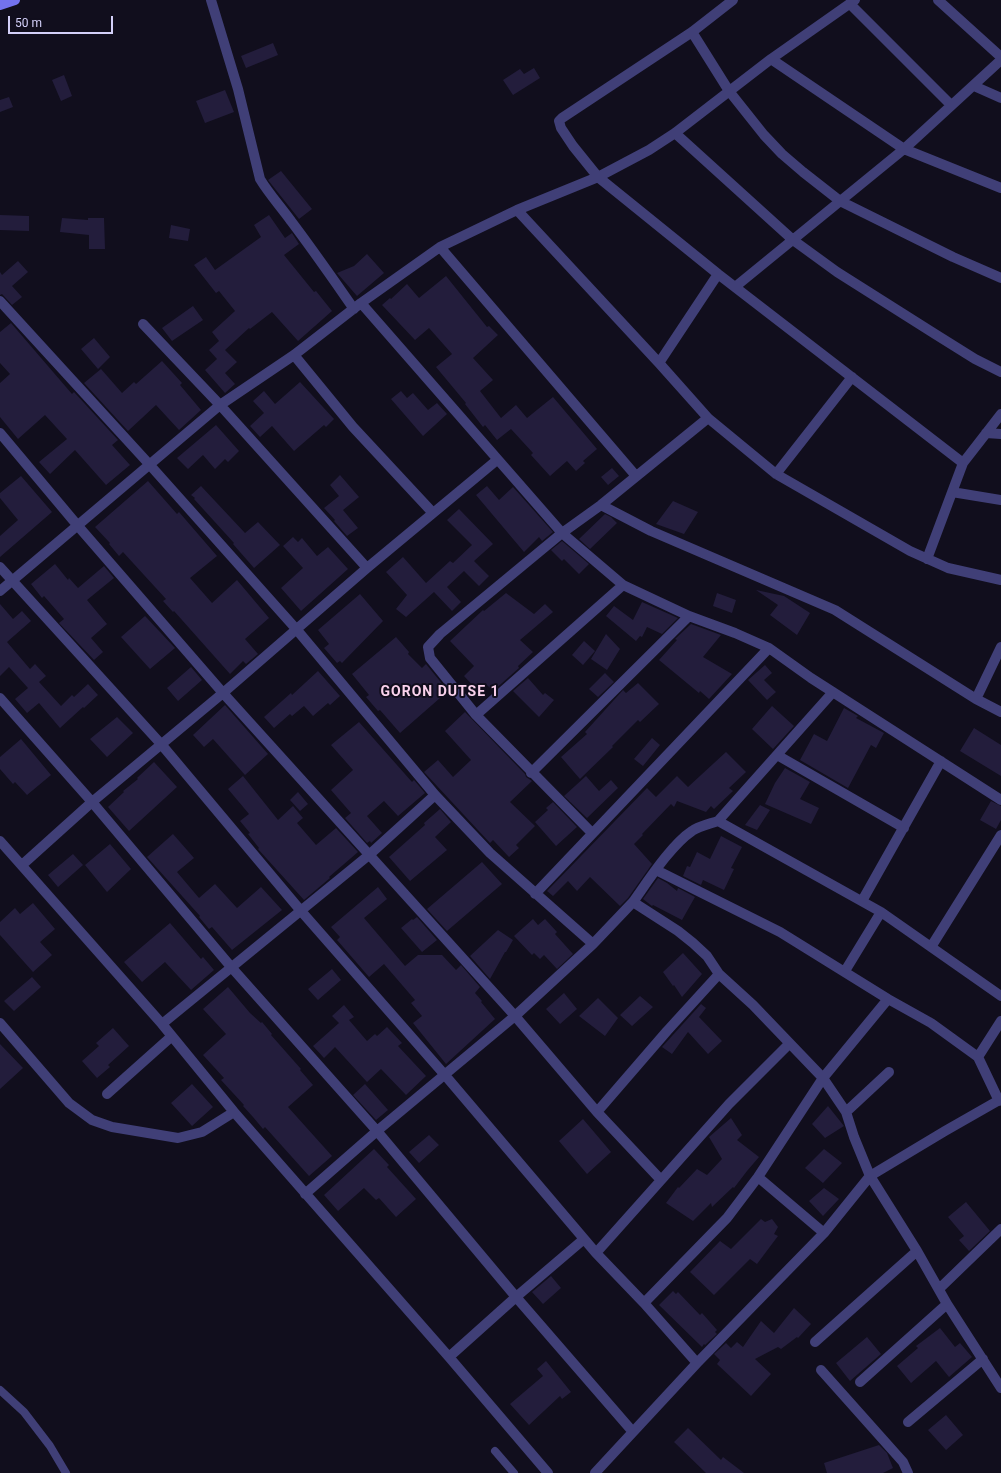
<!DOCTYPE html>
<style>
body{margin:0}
#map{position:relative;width:1001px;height:1473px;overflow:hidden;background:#110e1d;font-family:Roboto,sans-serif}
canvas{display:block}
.scale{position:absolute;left:8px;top:16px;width:105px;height:18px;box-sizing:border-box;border:2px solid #d4d0f9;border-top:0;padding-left:5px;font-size:12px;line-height:14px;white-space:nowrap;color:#d4d0f9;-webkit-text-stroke:3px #110e1d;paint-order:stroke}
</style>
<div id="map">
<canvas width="1001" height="1473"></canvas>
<div class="scale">50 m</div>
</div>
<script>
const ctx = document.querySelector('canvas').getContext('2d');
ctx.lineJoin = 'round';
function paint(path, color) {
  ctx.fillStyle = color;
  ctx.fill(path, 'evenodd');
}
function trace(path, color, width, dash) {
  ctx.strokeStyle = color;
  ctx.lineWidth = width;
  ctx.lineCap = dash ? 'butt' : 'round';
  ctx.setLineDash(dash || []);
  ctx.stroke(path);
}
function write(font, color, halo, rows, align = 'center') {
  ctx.font = font + ' Roboto,sans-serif';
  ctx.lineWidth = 4;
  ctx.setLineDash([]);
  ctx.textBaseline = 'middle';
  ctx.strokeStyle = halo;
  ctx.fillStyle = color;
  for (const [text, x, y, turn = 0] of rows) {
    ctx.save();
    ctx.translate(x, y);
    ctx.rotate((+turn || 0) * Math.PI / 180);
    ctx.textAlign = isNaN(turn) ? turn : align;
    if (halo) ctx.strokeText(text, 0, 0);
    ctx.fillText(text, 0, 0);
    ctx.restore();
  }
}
paint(new Path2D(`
 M 273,43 L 278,55 L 246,68 L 241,56 Z
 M 534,68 L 540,78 L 513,95 L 503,80 L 520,69 L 524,74 Z
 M 64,75 L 72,96 L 61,101 L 52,80 Z
 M 225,90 L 234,112 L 205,123 L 196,101 Z
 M 9,97 L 13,107 L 0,112 L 0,100 Z
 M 281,171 L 312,209 L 299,219 L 268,180 Z
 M 0,215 L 29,216 L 29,231 L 0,230 Z
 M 269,215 L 285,238 L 292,233 L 299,244 L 284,255 L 314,292 L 316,291 L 332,311 L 298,341 L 272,312 L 250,329 L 249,328 L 225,350 L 237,362 L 225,373 L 235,384 L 225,393 L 205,370 L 217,359 L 209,350 L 219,341 L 212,332 L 235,311 L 219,291 L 216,293 L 194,265 L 206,257 L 215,270 L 261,237 L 254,225 Z
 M 62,218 L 88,220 L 88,218 L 104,218 L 105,249 L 89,249 L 89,235 L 60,232 Z
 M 171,225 L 190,229 L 188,241 L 169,238 Z
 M 367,254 L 384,273 L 357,296 L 337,273 L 354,266 Z
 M 18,261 L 28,272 L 12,286 L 22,297 L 12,305 L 2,294 L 0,295 L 0,272 L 2,275 Z
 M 446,276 L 487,327 L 489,326 L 498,335 L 473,358 L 493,380 L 480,391 L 501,418 L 516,405 L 527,418 L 553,397 L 597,449 L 583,461 L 585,463 L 576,471 L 567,461 L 550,476 L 531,455 L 533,453 L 511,429 L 497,440 L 485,425 L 483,427 L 465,404 L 466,403 L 436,367 L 452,354 L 429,328 L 415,340 L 382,305 L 390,298 L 391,299 L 407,284 L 419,298 Z
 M 193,306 L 203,320 L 172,341 L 162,328 Z
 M 11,323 L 72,394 L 74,392 L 118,440 L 112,445 L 130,465 L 106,485 L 75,450 L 50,474 L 39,462 L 67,439 L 45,415 L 18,439 L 0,417 L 0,383 L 10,374 L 0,363 L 0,332 Z
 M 94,338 L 110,357 L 98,369 L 81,349 Z
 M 162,361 L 182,383 L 180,385 L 201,410 L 179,430 L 156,405 L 128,431 L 84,383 L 101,369 L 122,393 L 134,382 L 136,384 Z
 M 300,382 L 334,419 L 326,427 L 324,425 L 294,451 L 272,426 L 260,437 L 250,426 L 264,413 L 253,401 L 264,391 L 275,404 Z
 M 401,391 L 407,398 L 413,393 L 428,410 L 437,403 L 447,414 L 423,436 L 391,399 Z
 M 216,425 L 239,451 L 228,462 L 225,459 L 215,469 L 203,455 L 188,469 L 177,458 Z
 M 612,468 L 619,476 L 608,485 L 601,477 Z
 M 340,475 L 359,497 L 343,510 L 358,528 L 347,536 L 334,521 L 335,520 L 324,508 L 339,496 L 330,485 Z
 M 21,476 L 52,512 L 0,557 L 0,536 L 18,520 L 0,498 L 0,493 Z
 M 148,481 L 177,514 L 179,512 L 217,556 L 190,578 L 212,603 L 237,580 L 269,618 L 245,639 L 258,654 L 246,664 L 243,661 L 230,674 L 174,611 L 173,612 L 163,601 L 166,599 L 144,575 L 123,552 L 119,556 L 109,544 L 110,543 L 95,527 Z
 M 201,486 L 245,533 L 258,522 L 280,545 L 254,568 L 233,544 L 234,543 L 194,499 L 195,498 L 191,495 Z
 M 487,486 L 499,500 L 513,487 L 553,532 L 542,541 L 539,537 L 524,552 L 476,495 Z
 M 673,501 L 698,512 L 684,534 L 656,524 Z
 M 459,509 L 493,544 L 474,561 L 489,576 L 479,586 L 464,571 L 447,587 L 461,602 L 452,611 L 434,592 L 406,617 L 396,609 L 407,595 L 386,572 L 403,557 L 426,583 L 450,561 L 453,563 L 472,545 L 447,520 Z
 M 605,514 L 611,517 L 617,523 L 590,549 L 579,539 Z
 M 293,537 L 298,542 L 302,538 L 317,556 L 328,547 L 348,569 L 301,611 L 281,588 L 303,568 L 283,546 Z
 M 562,541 L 589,564 L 579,574 L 564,559 L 562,561 L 551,550 Z
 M 55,564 L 68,580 L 69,578 L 78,588 L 104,566 L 114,578 L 87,600 L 107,624 L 91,638 L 103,652 L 94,660 L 59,623 L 64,619 L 44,596 L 42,598 L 31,584 Z
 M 756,590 L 784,596 L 810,613 L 797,635 L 770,615 L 778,605 Z
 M 506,593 L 534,614 L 545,604 L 553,612 L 520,640 L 533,652 L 518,666 L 519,668 L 493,691 L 485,683 L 477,690 L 464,676 L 474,666 L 450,641 L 483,610 L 484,611 Z
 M 717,593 L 736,600 L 732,613 L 713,606 Z
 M 360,594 L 383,621 L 342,663 L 340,661 L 337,663 L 324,648 L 329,644 L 318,630 Z
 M 642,602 L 678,618 L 662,634 L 647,627 L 642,637 L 640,636 L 636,641 L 606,616 L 614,606 L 633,620 Z
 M 0,604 L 13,619 L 22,611 L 31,621 L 7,642 L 30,669 L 35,664 L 46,676 L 39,682 L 61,706 L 72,695 L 74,697 L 88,684 L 98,695 L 84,708 L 83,707 L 60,728 L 39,703 L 27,713 L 15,699 L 28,688 L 9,667 L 0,676 Z
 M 145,616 L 175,648 L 150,669 L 121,637 Z
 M 691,624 L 721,635 L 703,657 L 732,674 L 709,699 L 700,691 L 699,693 L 659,660 L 677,640 L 675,639 Z
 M 606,634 L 620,649 L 607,670 L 591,659 Z
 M 396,637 L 409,652 L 408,654 L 422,668 L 426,664 L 448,691 L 400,733 L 380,710 L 378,711 L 366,697 L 369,695 L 352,674 Z
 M 584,641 L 595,651 L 583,665 L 572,655 Z
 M 765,665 L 772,673 L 764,680 L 776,692 L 767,700 L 748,680 Z
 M 191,667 L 202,680 L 178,701 L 167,688 Z
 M 318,671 L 340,696 L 330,705 L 328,703 L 313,716 L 304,706 L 292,716 L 290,714 L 274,728 L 264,717 L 291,693 L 292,695 Z
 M 605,673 L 614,682 L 598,697 L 589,689 Z
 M 528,678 L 543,695 L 545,693 L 554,700 L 539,717 L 513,691 Z
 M 638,683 L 659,704 L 640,722 L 638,720 L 612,746 L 613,747 L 580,779 L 561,757 L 587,734 L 585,732 L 623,690 L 626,693 Z
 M 225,705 L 268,754 L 245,775 L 213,739 L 204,747 L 193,735 Z
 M 772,706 L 794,726 L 773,749 L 752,729 Z
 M 844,708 L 858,716 L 856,718 L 884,733 L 876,748 L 871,745 L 848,788 L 800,760 L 814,734 L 827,741 Z
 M 465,712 L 525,774 L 526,777 L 532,781 L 510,802 L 535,826 L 516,845 L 519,848 L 509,857 L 493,840 L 490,843 L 424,772 L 438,760 L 453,777 L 471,760 L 445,731 Z
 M 117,717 L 133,733 L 107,757 L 90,739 Z
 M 359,722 L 412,782 L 414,780 L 425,793 L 398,816 L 384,801 L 367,816 L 382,833 L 371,843 L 370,841 L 367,843 L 345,818 L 351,813 L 331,790 L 353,770 L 331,745 Z
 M 974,728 L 1001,745 L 1001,776 L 960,751 Z
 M 652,738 L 660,745 L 643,766 L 634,759 Z
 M 21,739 L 51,775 L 27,795 L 15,782 L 13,784 L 0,769 L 0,757 Z
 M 726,752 L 746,772 L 729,788 L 733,791 L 714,809 L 711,806 L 706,812 L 677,801 L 674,807 L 671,804 L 642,834 L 643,835 L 634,844 L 652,864 L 628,898 L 620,906 L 590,877 L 577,891 L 568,881 L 553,896 L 547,891 L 647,788 L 656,797 L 677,776 L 688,787 Z
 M 154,762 L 177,787 L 129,831 L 108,807 L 124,792 L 123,791 L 138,779 L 137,778 Z
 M 785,768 L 810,782 L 800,799 L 819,808 L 811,824 L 765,804 L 775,783 Z
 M 243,776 L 278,820 L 293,806 L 303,818 L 297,823 L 316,845 L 336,828 L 358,852 L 329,877 L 330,878 L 304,900 L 258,849 L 259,848 L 248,834 L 250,833 L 240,821 L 249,814 L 228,789 Z
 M 586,776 L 599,791 L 611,780 L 618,788 L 587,818 L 564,796 Z
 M 298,792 L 308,804 L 300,811 L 290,800 Z
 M 991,801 L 1001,806 L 1001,820 L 996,829 L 980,820 Z
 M 553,802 L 577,827 L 556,846 L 535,822 L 548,810 L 546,808 Z
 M 760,805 L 770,810 L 757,830 L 745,825 Z
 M 440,809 L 451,822 L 435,837 L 447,850 L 410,881 L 389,857 L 425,825 L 424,823 Z
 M 173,834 L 194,858 L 177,872 L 199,898 L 215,884 L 237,908 L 261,887 L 282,910 L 232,950 L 212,927 L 209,929 L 199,917 L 200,916 L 147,857 Z
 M 721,836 L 742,847 L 731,868 L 734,869 L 724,890 L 703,880 L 701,885 L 683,876 L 687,866 L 690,867 L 697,852 L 710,859 Z
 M 110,844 L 131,869 L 107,892 L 85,865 Z
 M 73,854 L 83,865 L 58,887 L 48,875 Z
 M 482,862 L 502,884 L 447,931 L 427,909 Z
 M 658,878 L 667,883 L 677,891 L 678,888 L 695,897 L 682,920 L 653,905 L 652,906 L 643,899 Z
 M 378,887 L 387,899 L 364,918 L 405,966 L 418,955 L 442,955 L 456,970 L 461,965 L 480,987 L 475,993 L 482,1001 L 481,1002 L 495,1019 L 446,1064 L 413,1023 L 422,1016 L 411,1003 L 415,1000 L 384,964 L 369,977 L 337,940 L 340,937 L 331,927 Z
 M 33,903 L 55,929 L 40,942 L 52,955 L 33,972 L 0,935 L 0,922 L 15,908 L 20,914 Z
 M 417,917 L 437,940 L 422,952 L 401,928 L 412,919 L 413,920 Z
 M 533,919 L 538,925 L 545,919 L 557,932 L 555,934 L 573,954 L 557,969 L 544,955 L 540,959 L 534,953 L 532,955 L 514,936 Z
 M 170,923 L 201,959 L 203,957 L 214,970 L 191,990 L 165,962 L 142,982 L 124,962 Z
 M 498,930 L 513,940 L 506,952 L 505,952 L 490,979 L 470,956 Z
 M 683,953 L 702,974 L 682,997 L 674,985 L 673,986 L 663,972 Z
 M 332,969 L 341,980 L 318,1000 L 317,999 L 308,989 Z
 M 32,977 L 41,987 L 14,1011 L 4,1001 Z
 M 228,987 L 250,1013 L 261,1023 L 262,1022 L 272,1034 L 271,1035 L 301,1069 L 300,1070 L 313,1085 L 288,1107 L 332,1156 L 309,1176 L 265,1127 L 263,1129 L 253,1117 L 243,1106 L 244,1105 L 221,1080 L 224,1078 L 203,1055 L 226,1034 L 203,1009 Z
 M 564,993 L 577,1009 L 560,1024 L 546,1009 Z
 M 640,996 L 653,1007 L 632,1026 L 620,1015 Z
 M 598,998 L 618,1018 L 605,1036 L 579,1016 Z
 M 701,1004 L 706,1008 L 699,1017 L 722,1041 L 708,1054 L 688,1032 L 672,1054 L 662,1047 Z
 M 344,1005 L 354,1017 L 349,1020 L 367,1041 L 375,1034 L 377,1036 L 387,1027 L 402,1043 L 398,1046 L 426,1076 L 406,1095 L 381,1069 L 367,1082 L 335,1047 L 324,1058 L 313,1046 L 339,1023 L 332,1016 Z
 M 113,1028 L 129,1046 L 108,1065 L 110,1067 L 97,1078 L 82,1061 L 99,1046 L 96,1043 Z
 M 0,1044 L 23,1068 L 0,1089 Z
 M 192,1084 L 213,1107 L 192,1126 L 171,1103 Z
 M 365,1084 L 388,1110 L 376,1120 L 353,1095 Z
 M 828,1106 L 844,1126 L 825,1138 L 812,1124 Z
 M 731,1118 L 742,1135 L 737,1140 L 759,1157 L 747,1171 L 734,1188 L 733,1187 L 712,1207 L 711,1203 L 693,1221 L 666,1203 L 678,1187 L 679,1188 L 697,1169 L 707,1175 L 722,1159 L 709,1137 Z
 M 583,1119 L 611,1152 L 587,1174 L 559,1141 Z
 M 429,1135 L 439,1145 L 419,1163 L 409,1152 Z
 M 374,1149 L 389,1165 L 387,1167 L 416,1199 L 396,1217 L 379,1198 L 376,1200 L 364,1188 L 338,1211 L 324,1195 Z
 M 824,1149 L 842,1163 L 823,1183 L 805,1168 Z
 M 824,1188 L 839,1199 L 823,1216 L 809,1201 Z
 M 966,1202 L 990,1231 L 969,1251 L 959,1240 L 964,1236 L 948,1217 Z
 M 761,1219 L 765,1222 L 772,1219 L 778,1227 L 774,1234 L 778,1236 L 757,1264 L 750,1259 L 714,1295 L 690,1272 L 720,1241 L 731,1249 Z
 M 551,1276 L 561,1288 L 543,1304 L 532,1292 Z
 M 673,1291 L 676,1294 L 678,1292 L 700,1315 L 702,1313 L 717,1330 L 715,1332 L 717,1334 L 705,1345 L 704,1344 L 702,1347 L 659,1305 Z
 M 794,1308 L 811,1324 L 798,1338 L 797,1337 L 781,1349 L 778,1347 L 755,1359 L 771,1374 L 751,1396 L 717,1364 L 720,1360 L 714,1354 L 726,1343 L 731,1348 L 737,1342 L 743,1347 L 761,1321 L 774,1333 Z
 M 940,1328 L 955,1347 L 960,1343 L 972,1357 L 949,1377 L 936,1361 L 911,1383 L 897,1366 L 918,1348 L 916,1346 Z
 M 867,1337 L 881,1354 L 850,1381 L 836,1363 Z
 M 546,1361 L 571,1392 L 562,1399 L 560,1396 L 529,1425 L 510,1404 L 543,1376 L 537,1369 Z
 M 946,1415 L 963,1435 L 946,1450 L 928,1430 Z
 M 688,1428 L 721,1460 L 723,1457 L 744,1473 L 706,1473 L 674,1442 Z
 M 879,1445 L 887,1453 L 893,1468 L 883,1473 L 827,1473 L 824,1463 Z`), '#231d3c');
trace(new Path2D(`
 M 0,1390 L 24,1412 L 50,1446 L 66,1473
 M 495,1451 L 514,1473`), '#403f77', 8);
trace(new Path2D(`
 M 211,0 L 238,89 L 260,179 C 269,194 281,207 291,221 C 313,250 333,279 354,309
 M 733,0 L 692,32 L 562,118 L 559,121 L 561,128 L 573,146 L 598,177 L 718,274 L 963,463
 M 938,0 L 1001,57
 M 850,4 L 951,105
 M 692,32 L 729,91 L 764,135 L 782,154 L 803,172 L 840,201 L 953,257 L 1001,278
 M 771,59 L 904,149 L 1001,188
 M 974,86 L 1001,98
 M 675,133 L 793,240 L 837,272 L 935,334 L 975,359 L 1001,372
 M 517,210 L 659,363 L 708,418 L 776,474 L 910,551 L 948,568 L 1001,580
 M 440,247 L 636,476
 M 735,287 L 904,149 L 1001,60
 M 0,301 L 149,464 L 297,630 L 435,795 L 490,853 L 593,944
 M 361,303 L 562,533 L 623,585 L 689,616 L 735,633 L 769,648 L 811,678 L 1001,800
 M 143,324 L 220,405 L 367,568
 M 294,355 L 353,427 L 433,513
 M 659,363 L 718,274
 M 0,433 L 78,526 L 223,693 L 515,1016 L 597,1112 L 661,1180
 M 986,433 L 1001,434
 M 776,474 L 852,377
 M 952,492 L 1001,500
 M 601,505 L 651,531 L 835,610 L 976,699 L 1001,712
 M 927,559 L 963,463 L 1001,414
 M 0,567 L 161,744 L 301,911 L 444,1074 L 596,1253 L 644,1303 L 697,1363
 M 0,591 L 220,405 L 294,355 L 361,303 L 440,247 L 517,210 L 598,177 L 649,150 L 675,133 L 771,59 L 855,0
 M 0,698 L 92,802 L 232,968 L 377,1131 L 516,1297 L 633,1432
 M 976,699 L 1001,647
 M 476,715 L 623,585
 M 777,755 L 904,828
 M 531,773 L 689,616
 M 718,821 L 881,912 L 1001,996
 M 592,833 L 476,715 L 430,658 L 428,647 L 440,634 L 562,533 L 601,505 L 708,418
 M 0,841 L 162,1024 L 234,1112 L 449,1357 L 548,1473
 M 22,865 L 92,802 L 223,693 L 367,568 L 497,460
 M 656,870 L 780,932 L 888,999 L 931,1023 L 978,1057 L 999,1101
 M 535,894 L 769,648
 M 862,901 L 941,761
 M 633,902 C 648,881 671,845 692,831 C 699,826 709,824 718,821 L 833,692
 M 931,947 L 1001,835
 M 845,971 L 881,912
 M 0,1023 L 69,1103 L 92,1120 L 112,1127 L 178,1138 L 202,1132 L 234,1112
 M 162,1024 L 369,855 L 435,795
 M 978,1057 L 1001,1021
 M 107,1094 L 172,1036
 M 597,1112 L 667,1031 L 719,974
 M 846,1112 L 889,1072
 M 758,1177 L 824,1233
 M 305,1194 L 377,1131 L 515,1016 L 593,944 L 633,902 L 678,931 L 693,943 L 707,956 L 719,974 L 753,1005 L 823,1078 L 846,1112 L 854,1137 L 870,1176 L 917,1251 L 947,1304 L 1001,1388
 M 596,1253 L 729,1104 L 789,1044
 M 939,1289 L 1001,1229
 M 644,1303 L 727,1218 L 758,1177 L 823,1078 L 888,999
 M 815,1342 L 917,1251
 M 449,1357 L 516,1297 L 584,1239
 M 821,1370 L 903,1462 L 908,1473
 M 860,1382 L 947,1304
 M 908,1422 L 983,1359
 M 595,1473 L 697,1363 L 824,1233 L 870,1176 L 945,1131 L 1001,1099`), '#403f77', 10);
trace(new Path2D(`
 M 0,5 L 15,0`), '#7372ee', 10);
ctx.letterSpacing = '1px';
write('bold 14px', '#fad2ec', '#110e1d', [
 ["GORON DUTSE 1",440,692]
]);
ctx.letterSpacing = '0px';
</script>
